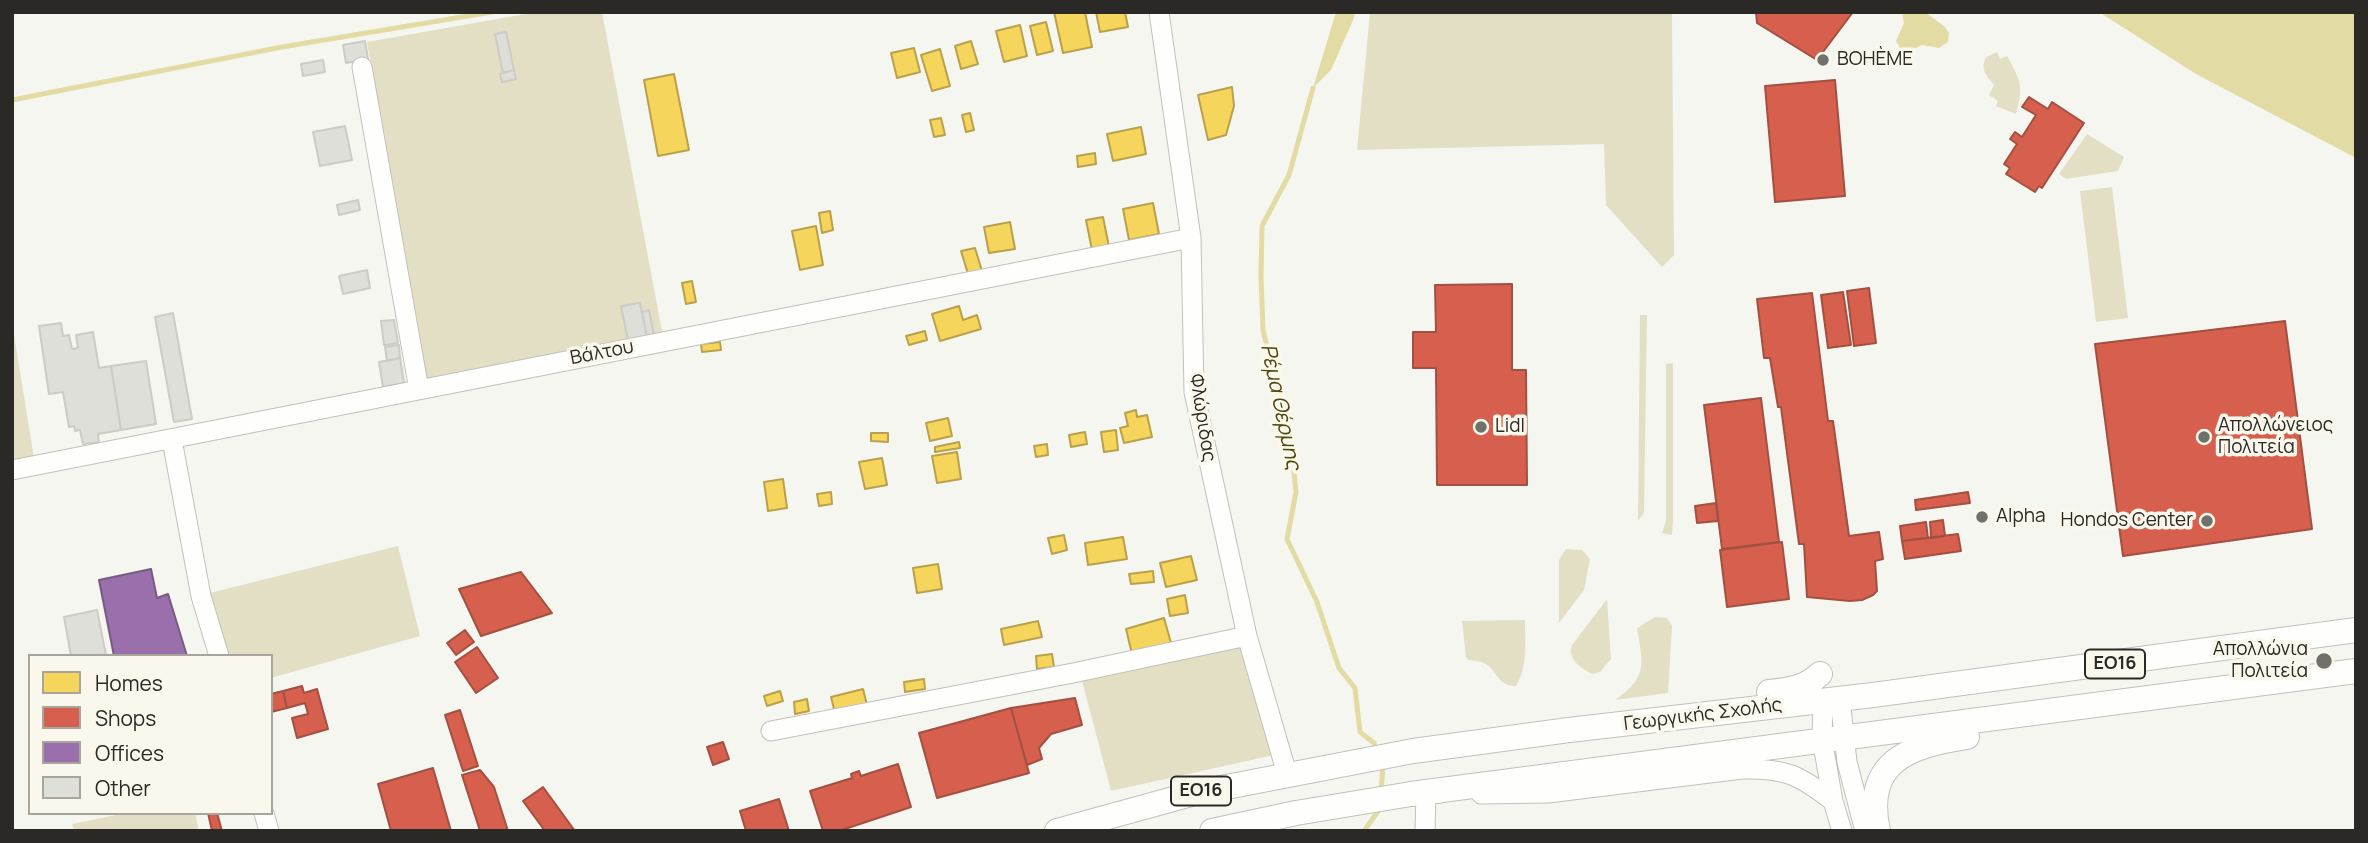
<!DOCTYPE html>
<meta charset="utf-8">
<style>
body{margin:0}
#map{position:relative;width:2368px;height:843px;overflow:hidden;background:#f6f6f0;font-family:Manrope,sans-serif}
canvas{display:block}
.frame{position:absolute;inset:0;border:14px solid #2a2925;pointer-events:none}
.legend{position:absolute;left:28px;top:654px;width:245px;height:161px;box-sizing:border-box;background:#faf8ec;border:2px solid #a7a59c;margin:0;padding:9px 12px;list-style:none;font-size:21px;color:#2a2925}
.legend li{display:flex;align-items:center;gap:14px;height:35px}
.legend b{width:35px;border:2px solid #a7a59c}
</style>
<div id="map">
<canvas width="2368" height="843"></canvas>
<div class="frame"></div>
<ul class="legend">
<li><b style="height:19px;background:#f6d55c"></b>Homes</li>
<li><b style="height:19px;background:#d6604d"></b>Shops</li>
<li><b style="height:19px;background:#9970ab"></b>Offices</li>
<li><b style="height:19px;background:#dfdfda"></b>Other</li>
</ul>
</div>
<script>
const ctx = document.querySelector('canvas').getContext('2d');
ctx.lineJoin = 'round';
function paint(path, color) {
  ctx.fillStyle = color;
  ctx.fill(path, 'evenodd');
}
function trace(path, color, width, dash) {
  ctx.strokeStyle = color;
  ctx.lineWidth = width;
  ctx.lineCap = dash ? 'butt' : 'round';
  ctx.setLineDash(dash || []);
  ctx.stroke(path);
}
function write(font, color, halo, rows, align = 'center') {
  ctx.font = font + ' Manrope,sans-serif';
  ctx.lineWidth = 7;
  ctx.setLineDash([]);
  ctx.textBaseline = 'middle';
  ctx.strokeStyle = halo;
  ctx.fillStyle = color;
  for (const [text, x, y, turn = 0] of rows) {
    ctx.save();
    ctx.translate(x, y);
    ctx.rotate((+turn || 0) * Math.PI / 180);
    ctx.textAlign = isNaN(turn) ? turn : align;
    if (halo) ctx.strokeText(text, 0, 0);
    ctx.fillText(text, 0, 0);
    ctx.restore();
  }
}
paint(new Path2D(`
 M 537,12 L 602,12 L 663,336 L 427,381 L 367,42 Z
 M 1370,12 L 1672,12 L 1674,255 L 1662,267 L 1606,205 L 1604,144 L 1357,150 Z
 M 1997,52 L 2000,59 L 2007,56 C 2021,82 2024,85 2016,114 L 1996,106 L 1998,101 L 1989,95 L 1994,85 C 1986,75 1980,70 1986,57 Z
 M 2087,134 L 2124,157 L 2118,171 L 2066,179 L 2059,174 Z
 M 2112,187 L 2128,318 L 2096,322 L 2080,191 Z
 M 1640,315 L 1647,315 L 1644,513 L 1638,521 Z
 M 12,322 L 34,458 L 12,462 Z
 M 1673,363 L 1673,521 L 1672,535 L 1662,533 L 1666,521 L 1666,364 Z
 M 398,546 L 420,636 L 271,678 L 271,656 L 224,656 L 206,594 Z
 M 1566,549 L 1582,550 L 1590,559 L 1584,590 L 1559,623 L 1559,560 Z
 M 1607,599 L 1611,659 L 1600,672 L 1593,674 C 1581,669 1567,659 1572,645 Z
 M 1655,617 L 1667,618 L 1672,626 L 1668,693 L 1615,700 C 1648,677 1643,665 1637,628 Z
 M 1525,620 C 1525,642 1528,667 1516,686 C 1495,686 1497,666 1481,662 C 1477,660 1473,661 1468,660 L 1466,657 L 1462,621 Z
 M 1243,642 L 1274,755 L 1111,791 L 1081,677 Z
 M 126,813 L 195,813 L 199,831 L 74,831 L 72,824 Z`), '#e3dfc5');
paint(new Path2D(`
 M 1336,12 L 1355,12 L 1354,18 L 1331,70 L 1313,88 Z
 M 1902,12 L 1925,12 L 1945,27 L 1949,33 L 1948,42 L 1939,48 L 1922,45 L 1912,50 L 1900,48 L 1896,41 L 1904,23 Z
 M 2099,12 L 2356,12 L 2356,158 L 2196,74 Z`), '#e3dba4');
const homes = new Path2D(`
 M 1054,12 L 1085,12 L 1092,47 L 1063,53 Z
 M 1096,12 L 1125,12 L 1128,27 L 1100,32 Z
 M 1046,22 L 1053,51 L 1037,55 L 1030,26 Z
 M 1020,25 L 1027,56 L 1004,62 L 996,31 Z
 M 971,41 L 978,64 L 961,69 L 955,46 Z
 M 914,48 L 920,72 L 897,78 L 891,53 Z
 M 940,49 L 950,86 L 932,91 L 921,55 Z
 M 674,74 L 689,150 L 658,156 L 644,80 Z
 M 1232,87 L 1234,106 L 1226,135 L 1208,140 L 1198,95 Z
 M 970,113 L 974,130 L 966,132 L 962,115 Z
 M 941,118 L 945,135 L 934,137 L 930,120 Z
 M 1141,127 L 1146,154 L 1113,161 L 1107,134 Z
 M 1095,153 L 1096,164 L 1078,167 L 1077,156 Z
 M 1153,203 L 1159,234 L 1129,240 L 1123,209 Z
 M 830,211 L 833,230 L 822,233 L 819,213 Z
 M 1103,217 L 1109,247 L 1092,250 L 1086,220 Z
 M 1010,222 L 1015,249 L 989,253 L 984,227 Z
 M 816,226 L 823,265 L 800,270 L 792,231 Z
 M 975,248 L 982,271 L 968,274 L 961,251 Z
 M 692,281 L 696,302 L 686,304 L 682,283 Z
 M 959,306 L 963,320 L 977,315 L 981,329 L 940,341 L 932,314 Z
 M 925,331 L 927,340 L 909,345 L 906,336 Z
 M 720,342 L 721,350 L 702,352 L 701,344 Z
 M 1136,410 L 1137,417 L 1147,415 L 1152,437 L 1124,443 L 1120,428 L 1128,426 L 1125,413 Z
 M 948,418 L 952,436 L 930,441 L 926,423 Z
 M 1116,430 L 1118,450 L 1104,452 L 1101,432 Z
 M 1085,432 L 1087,444 L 1071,447 L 1069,435 Z
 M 871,433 L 888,433 L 888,442 L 871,441 Z
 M 959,442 L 960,448 L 935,452 L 935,447 Z
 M 1047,444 L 1048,455 L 1036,457 L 1034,446 Z
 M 957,452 L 961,479 L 937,483 L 932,456 Z
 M 882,458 L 887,485 L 865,489 L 859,462 Z
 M 783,479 L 787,508 L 768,511 L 764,482 Z
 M 831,492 L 832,504 L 819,506 L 817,494 Z
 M 1064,535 L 1067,550 L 1052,554 L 1048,538 Z
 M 1123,537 L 1127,559 L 1088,565 L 1085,543 Z
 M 1191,556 L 1197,580 L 1166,587 L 1160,563 Z
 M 938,564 L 942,589 L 917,593 L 913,568 Z
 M 1153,571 L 1154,582 L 1131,584 L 1129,574 Z
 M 1185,595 L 1188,613 L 1170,616 L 1167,599 Z
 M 1164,618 L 1171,643 L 1132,654 L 1126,629 Z
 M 1038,621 L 1042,637 L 1004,645 L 1001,629 Z
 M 1052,654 L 1054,667 L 1037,669 L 1036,656 Z
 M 924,679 L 925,689 L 905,692 L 904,682 Z
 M 863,689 L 867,705 L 835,713 L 831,697 Z
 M 780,691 L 783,701 L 767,706 L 764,696 Z
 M 807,699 L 809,711 L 795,714 L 794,702 Z`);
paint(homes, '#f6d55c');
trace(homes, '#b9a14c', 2);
const shops = new Path2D(`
 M 1756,12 L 1853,12 L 1817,60 L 1757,23 Z
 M 1835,80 L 1845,196 L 1775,202 L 1765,86 Z
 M 2029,97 L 2048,109 L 2052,102 L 2084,123 L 2042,188 L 2039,186 L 2035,192 L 2006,174 L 2010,168 L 2004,164 L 2017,144 L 2010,139 L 2015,132 L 2022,137 L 2036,115 L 2022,107 Z
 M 1512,284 L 1512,370 L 1526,370 L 1527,485 L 1437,485 L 1436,368 L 1413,368 L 1413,332 L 1436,332 L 1435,285 Z
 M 1869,288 L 1876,343 L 1854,346 L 1847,291 Z
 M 1843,292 L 1851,345 L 1828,348 L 1821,295 Z
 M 1812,293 L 1828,421 L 1833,421 L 1849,536 L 1879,532 L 1883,559 L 1875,561 L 1877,591 L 1873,595 L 1862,600 L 1850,601 L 1807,597 L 1804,544 L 1799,544 L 1781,407 L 1778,407 L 1770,358 L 1764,358 L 1757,299 Z
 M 2285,321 L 2312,529 L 2123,556 L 2095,344 Z
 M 1761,398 L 1779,542 L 1722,549 L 1704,405 Z
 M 1968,492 L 1970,503 L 1916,510 L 1915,500 Z
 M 1716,503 L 1718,521 L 1697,523 L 1695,506 Z
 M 1943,520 L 1945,536 L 1931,538 L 1930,522 Z
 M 1926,522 L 1928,538 L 1902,541 L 1900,526 Z
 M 1958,534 L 1961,551 L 1905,559 L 1902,541 Z
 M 1782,542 L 1789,599 L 1727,607 L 1720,550 Z
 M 521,572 L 552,613 L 481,636 L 459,589 Z
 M 465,630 L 474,642 L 456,655 L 447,643 Z
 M 477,647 L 498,678 L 476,693 L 455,662 Z
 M 302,686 L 304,693 L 317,689 L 328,729 L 297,738 L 292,718 L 308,714 L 305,703 L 287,708 L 283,691 Z
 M 283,691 L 287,708 L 271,712 L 271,694 Z
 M 1075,698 L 1082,725 L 1051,734 L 1039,748 L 1042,759 L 1027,765 L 1011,708 Z
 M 1011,708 L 1029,773 L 937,798 L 919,733 Z
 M 460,710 L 478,766 L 463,771 L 445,715 Z
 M 723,742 L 729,759 L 713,765 L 707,747 Z
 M 898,764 L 911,807 L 839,831 L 823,831 L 810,791 L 852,778 L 851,774 L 859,771 L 861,776 Z
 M 433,768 L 451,831 L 391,831 L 378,784 Z
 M 480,770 L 494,787 L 508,831 L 480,831 L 462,775 Z
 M 543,787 L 575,831 L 545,831 L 523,801 Z
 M 779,799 L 789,831 L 746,831 L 740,811 Z
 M 208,813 L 217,813 L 222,831 L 212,831 Z`);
paint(shops, '#d6604d');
trace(shops, '#a25041', 2);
const offices = new Path2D(`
 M 151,569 L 157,598 L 168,594 L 187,656 L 114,656 L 99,580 Z`);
paint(offices, '#9970ab');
trace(offices, '#785b83', 2);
trace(new Path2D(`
 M 1313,88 L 1289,175 L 1262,226 L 1261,276 L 1263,330 L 1280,399 L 1282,440 L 1293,463 L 1296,492 L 1287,539 L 1317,602 L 1339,668 L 1355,688 L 1360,732 L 1374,743 L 1378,752
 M 12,100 L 282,47 L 492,12
 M 1381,793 L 1383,765
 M 1364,831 L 1379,810 L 1380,806`), '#e3dba4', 5);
const building = new Path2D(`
 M 506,32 L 514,70 L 503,73 L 495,34 Z
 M 365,41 L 368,59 L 346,63 L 343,45 Z
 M 323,60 L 325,72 L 303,76 L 301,64 Z
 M 514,70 L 516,79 L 502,82 L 500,74 Z
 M 345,126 L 352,160 L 320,166 L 313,132 Z
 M 358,200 L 360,210 L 339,215 L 337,205 Z
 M 367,270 L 370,288 L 343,294 L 339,276 Z
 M 640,303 L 647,337 L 628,341 L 621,306 Z
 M 649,310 L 654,335 L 647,337 L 642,312 Z
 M 173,313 L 192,419 L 174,422 L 155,317 Z
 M 394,320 L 398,343 L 384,345 L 381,321 Z
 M 61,323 L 63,336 L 69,335 L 72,349 L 78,348 L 76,335 L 93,332 L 99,368 L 111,366 L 121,430 L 98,434 L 99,442 L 83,444 L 80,430 L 75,431 L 74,426 L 69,427 L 63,392 L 49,394 L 39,326 Z
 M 399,345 L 400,358 L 387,361 L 385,347 Z
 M 400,358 L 404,383 L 383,387 L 379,362 Z
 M 146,361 L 156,424 L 121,430 L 111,366 Z
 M 97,610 L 106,655 L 71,656 L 64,617 Z`);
paint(building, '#dfdfda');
trace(building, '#cccbc6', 2);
const minor = new Path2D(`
 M 1159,12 L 1191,238 L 1194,392 L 1247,636 L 1287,774
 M 362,67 L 419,390
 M 172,440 L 201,596 L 219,656
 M 12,470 L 1191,238
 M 1840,699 L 1847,762 L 1865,831
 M 1823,702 L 1822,739 L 1833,801 L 1842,831
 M 771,731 L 1073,673 L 1247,636
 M 1481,794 L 1548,793 L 1742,769 C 1786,768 1799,775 1833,801
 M 264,813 L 269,831
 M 1425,831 L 1426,793 L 1440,793`);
const major = new Path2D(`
 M 1769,692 C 1789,690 1805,688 1820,674
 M 1057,831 L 1195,793 L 1413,751 L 1569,730 L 1873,695 L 2356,630
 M 1212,831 L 1296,813 L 1411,794 L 2356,671
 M 1878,831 C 1863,761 1909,746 1967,737`);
trace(minor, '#c1c1bc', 21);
trace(major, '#c1c1bc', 26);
trace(minor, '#fefefd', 19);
trace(major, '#fefefd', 24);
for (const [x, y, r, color] of [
 [1823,60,7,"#71716c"],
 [1481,427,7,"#71716c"],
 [2204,437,7,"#71716c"],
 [1982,517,7,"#71716c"],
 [2207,521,7,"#71716c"],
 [2324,661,9,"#71716c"]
]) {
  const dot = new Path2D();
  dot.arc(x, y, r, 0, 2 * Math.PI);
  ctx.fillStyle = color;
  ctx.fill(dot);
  trace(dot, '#faf8ec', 2.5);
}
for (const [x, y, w] of [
 [2115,664,60],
 [1201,791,60]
]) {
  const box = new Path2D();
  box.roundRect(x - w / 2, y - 14.5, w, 29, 5);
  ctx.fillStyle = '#faf8ec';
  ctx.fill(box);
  trace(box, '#2a2925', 2);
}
write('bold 18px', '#2a2925', null, [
 ["ΕΟ16",2115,664],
 ["ΕΟ16",1201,791]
]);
write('19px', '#2a2925', '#faf8ec', [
 ["BOHÈME",1837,60],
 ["Απολλώνειος",2218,426],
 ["Πολιτεία",2218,448],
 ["Lidl",1495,427],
 ["Alpha",1996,517],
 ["Hondos Center",2193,521,"right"],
 ["Απολλώνια",2308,650,"right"],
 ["Πολιτεία",2308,672,"right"]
], 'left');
write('19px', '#2a2925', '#faf8ec', [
 ["Βάλτου",602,353,-11],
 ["Φλώριδας",1202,418,81],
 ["Γεωργικής Σχολής",1703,715,-7]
]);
write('italic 21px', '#4f470b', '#faf8ec', [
 ["Ρέμα Θέρμης",1280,407,78]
]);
</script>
